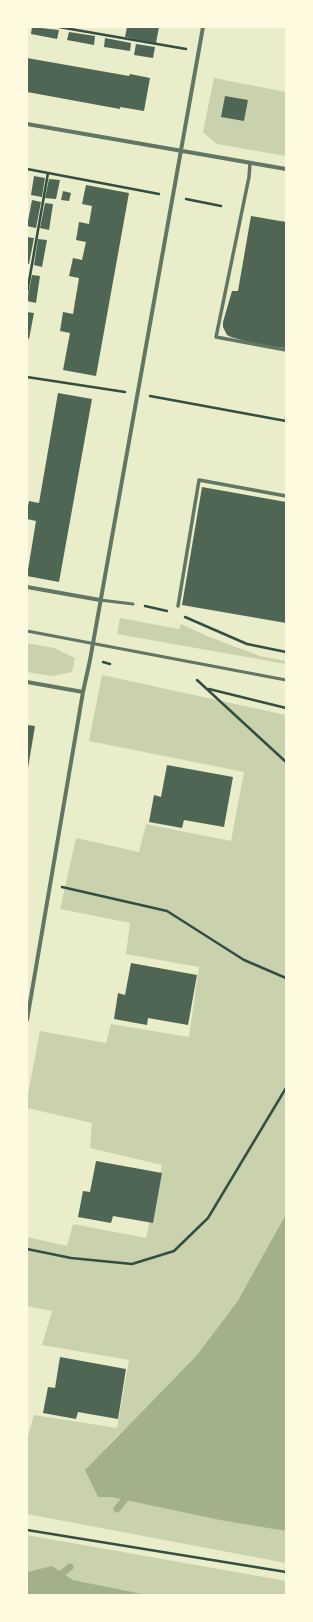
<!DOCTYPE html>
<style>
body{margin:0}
#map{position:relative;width:313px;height:1622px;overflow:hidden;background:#e9edc9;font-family:Raleway,sans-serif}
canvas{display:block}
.frame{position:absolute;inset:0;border:28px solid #fefae0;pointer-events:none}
</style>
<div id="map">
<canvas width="313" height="1622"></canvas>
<div class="frame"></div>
</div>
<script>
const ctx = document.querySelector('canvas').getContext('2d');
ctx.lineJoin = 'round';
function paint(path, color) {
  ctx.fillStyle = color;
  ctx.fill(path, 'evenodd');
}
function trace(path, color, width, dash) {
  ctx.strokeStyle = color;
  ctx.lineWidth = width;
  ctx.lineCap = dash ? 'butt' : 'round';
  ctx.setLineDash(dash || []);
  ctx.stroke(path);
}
paint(new Path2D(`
 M 214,78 L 286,92 L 286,156 L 217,144 L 203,132 Z
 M 120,618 L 179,629 L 181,624 L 207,636 L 260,656 L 286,661 L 286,664 L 117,634 Z
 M 27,643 L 54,648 L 75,658 L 72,672 L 52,676 L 27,672 Z
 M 102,675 L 286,715 L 286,1214 L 237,1302 L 197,1355 L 105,1449 L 98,1497 L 111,1497 L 286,1531 L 286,1563 L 27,1514 L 27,1436 L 28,1436 L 34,1415 L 117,1428 L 129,1360 L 42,1345 L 52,1311 L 27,1306 L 27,1237 L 67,1246 L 73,1224 L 146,1238 L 162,1165 L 90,1148 L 92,1123 L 27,1108 L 27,1099 L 40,1031 L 106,1043 L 111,1024 L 189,1037 L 199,967 L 126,954 L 130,923 L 60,909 L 76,838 L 139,852 L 146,824 L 231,841 L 244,772 L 89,741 Z
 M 27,1535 L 286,1581 L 286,1595 L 148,1595 L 73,1580 L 52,1567 L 27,1572 Z`), '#cad2ad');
paint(new Path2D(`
 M 286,1214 L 286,1531 L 220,1520 L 111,1497 L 98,1497 L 85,1470 L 197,1355 L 237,1302 Z
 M 52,1566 L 73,1580 L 148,1595 L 27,1595 L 27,1572 Z`), '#a3b18a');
trace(new Path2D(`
 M 117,1509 L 130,1493
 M 49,1595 L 55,1579 L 70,1567`), '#a3b18a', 7);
paint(new Path2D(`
 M 32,27 L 59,30 L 57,39 L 31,34 Z
 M 127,27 L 159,27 L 156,43 L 125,37 Z
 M 69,32 L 95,36 L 94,45 L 67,40 Z
 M 105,38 L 131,43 L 130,51 L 104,47 Z
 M 136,44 L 155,47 L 153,58 L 134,55 Z
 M 27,58 L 129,76 L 130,74 L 150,78 L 144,111 L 120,107 L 120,109 L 27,92 Z
 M 225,96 L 248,100 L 244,121 L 221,117 Z
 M 34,176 L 45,178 L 42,197 L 31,195 Z
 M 49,179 L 60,180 L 56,199 L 45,198 Z
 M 86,185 L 129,193 L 96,376 L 63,370 L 70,333 L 60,331 L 63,312 L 73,314 L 79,278 L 69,276 L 73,258 L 82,260 L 86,242 L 76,240 L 79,222 L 89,224 L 92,206 L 82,204 Z
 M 63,191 L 71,193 L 69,201 L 61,200 Z
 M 32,200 L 41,202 L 36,228 L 27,226 Z
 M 45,203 L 53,204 L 49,230 L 40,228 Z
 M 251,216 L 286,222 L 286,348 L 259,345 L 231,337 L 227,335 L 223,327 L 223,322 L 232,291 L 238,291 Z
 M 27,237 L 34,238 L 29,264 L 27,264 Z
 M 38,239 L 47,240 L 42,267 L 34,265 Z
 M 32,275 L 40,276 L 36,303 L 27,301 Z
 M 27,312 L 34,313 L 29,339 L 27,338 Z
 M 58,393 L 92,399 L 59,582 L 27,576 L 36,521 L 27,519 L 27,512 L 29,501 L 39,503 Z
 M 202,487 L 286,502 L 286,623 L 182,605 Z
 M 27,725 L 35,726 L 28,768 L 27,768 Z
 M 167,765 L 233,777 L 224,827 L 184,820 L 182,828 L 149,822 L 154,795 L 161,797 Z
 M 131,963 L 197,975 L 188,1025 L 148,1018 L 147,1025 L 114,1019 L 118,993 L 125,995 Z
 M 96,1161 L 162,1173 L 153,1223 L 113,1216 L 111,1223 L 78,1217 L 83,1191 L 90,1192 Z
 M 60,1357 L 126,1369 L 118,1419 L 78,1412 L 76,1419 L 43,1413 L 48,1387 L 55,1388 Z`), '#4f6655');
trace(new Path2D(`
 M 59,27 L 186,49
 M 27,169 L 159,194
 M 186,199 L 221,206
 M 27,293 L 48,173
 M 27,377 L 125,392
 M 150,396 L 286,421
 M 145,606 L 167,611
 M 185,617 L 247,644 L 286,652
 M 103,662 L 110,664
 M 197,680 L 286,762
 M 209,689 L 286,708
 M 62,887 L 167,911 L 244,960 L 286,978
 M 27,1249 L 71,1258 L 132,1264 L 174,1251 L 208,1218 L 286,1088
 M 27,1530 L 286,1572`), '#344e41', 2.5);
trace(new Path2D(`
 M 100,600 L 133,604
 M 27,631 L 286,680`), '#617663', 3);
trace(new Path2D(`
 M 250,163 L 249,177 L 216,337 L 286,350
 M 178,606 L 199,480 L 286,496`), '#617663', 3.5);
trace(new Path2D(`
 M 27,124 L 286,169
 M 27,587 L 100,600
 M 27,682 L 83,692
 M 27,1020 L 83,692 L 90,660 L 203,27`), '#617663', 4);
</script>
